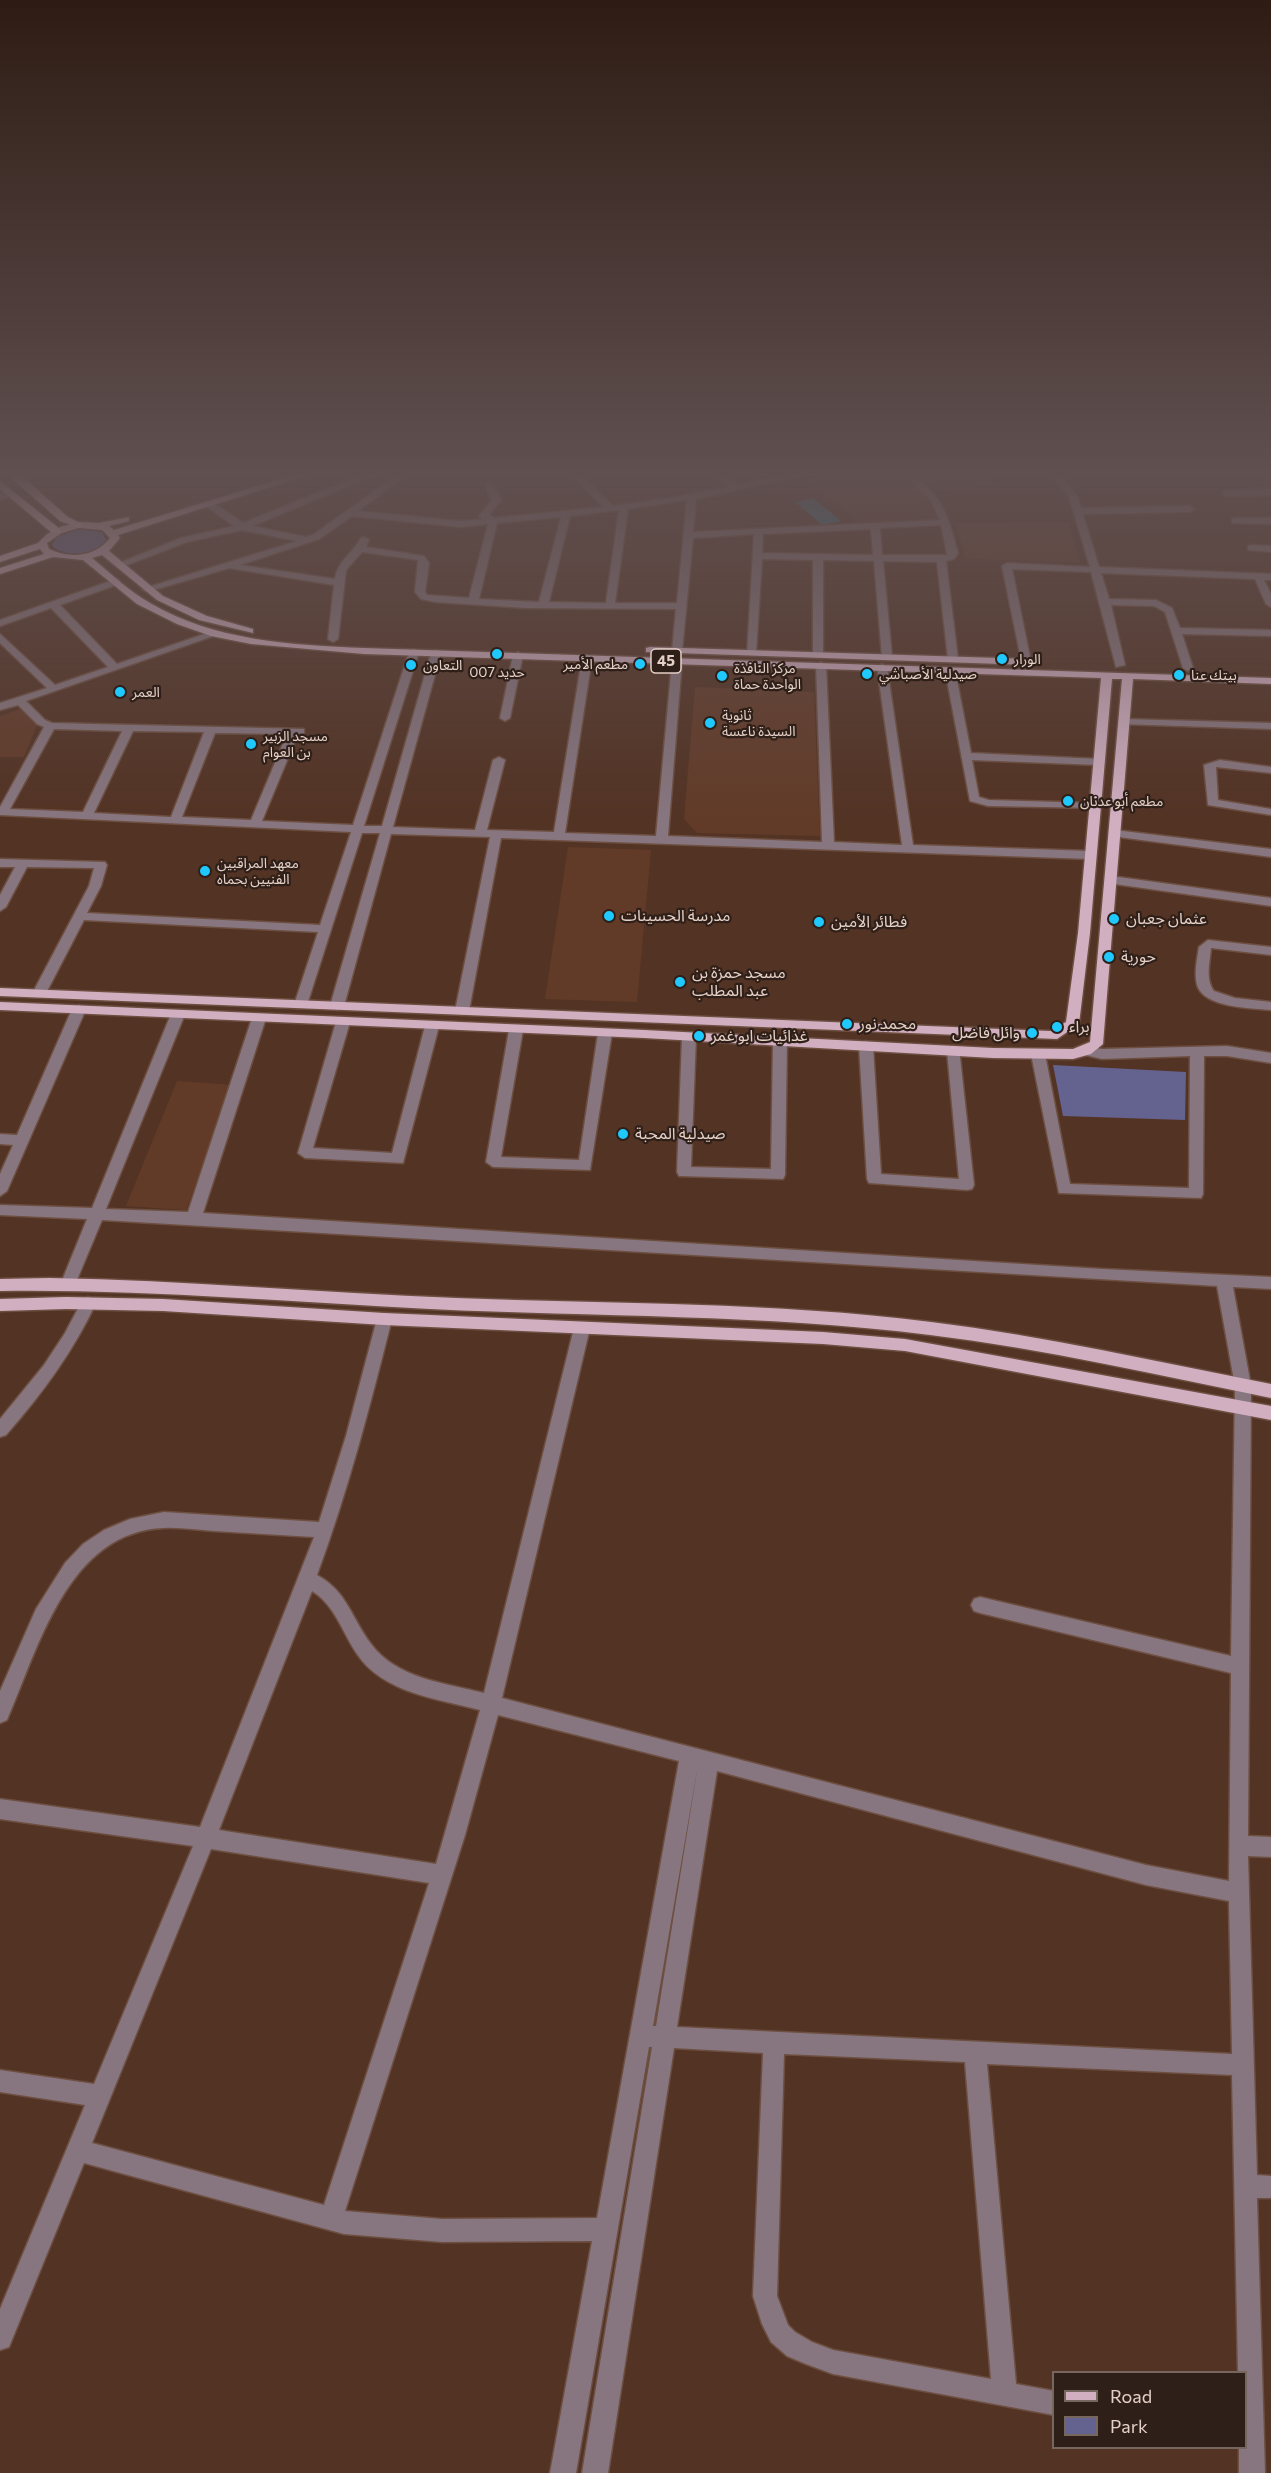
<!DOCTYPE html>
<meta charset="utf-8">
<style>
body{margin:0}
#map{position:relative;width:1271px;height:2473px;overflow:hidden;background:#533324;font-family:Commissioner,sans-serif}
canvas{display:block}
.legend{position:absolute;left:1052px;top:2371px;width:195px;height:78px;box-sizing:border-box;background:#2e1f18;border:2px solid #77665e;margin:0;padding:8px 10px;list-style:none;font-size:18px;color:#e5d0c7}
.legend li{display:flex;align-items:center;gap:12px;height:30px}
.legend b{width:30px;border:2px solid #77665e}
</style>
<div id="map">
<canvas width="1271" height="2473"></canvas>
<ul class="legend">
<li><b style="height:8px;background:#d1afc1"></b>Road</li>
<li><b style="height:16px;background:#64628f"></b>Park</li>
</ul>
</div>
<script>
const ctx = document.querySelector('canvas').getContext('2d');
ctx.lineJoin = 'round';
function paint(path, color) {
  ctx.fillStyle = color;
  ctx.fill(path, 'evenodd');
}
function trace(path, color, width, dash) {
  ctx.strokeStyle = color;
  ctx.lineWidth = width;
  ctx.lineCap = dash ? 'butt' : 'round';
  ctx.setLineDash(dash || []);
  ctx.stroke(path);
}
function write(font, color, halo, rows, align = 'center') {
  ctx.font = font + ' Commissioner,"Noto Sans Arabic",sans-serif';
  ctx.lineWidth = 4.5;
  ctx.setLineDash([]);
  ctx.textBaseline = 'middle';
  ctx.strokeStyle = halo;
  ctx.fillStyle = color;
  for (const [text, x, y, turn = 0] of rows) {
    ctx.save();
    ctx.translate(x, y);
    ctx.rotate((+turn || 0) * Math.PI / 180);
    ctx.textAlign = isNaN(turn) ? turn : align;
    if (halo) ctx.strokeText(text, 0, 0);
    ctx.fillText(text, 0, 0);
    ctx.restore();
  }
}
paint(new Path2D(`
 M 839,472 L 893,472 L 919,490 L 931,503 L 936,520 L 858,523 L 807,479 Z
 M 913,472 L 977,472 L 994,485 L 939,491 Z
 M 1068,522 L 1080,563 L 965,559 L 956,523 Z
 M 695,687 L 814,692 L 820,836 L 697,833 L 684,819 Z
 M 22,708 L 38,723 L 24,757 L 0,757 L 0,716 Z
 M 568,847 L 651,850 L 637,1002 L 545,999 Z
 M 177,1081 L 233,1085 L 186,1210 L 126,1206 Z`), '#623b28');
paint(new Path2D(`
 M 80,529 L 102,532 L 106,540 C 96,555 68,558 53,547 L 52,544 L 58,536 Z
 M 1053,1065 L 1186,1072 L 1185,1120 L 1063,1116 Z`), '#64628f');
paint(new Path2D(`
 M 813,498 L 841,521 L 822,525 L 795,502 Z`), '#237a98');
const minor = new Path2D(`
 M 369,472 L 382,472 L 252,526 L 306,537 L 313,535 L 401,472 L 411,472 L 358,511 L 460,521 L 483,519 L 479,516 L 492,500 L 485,485 L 489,482 L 492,483 L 501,500 L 489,515 L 495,518 L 603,507 L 569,472 L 578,472 L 613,506 L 671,498 L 728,487 L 713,472 L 723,472 L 737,485 L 799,472 L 818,472 L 696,499 L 693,532 L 940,520 L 930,499 L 900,472 L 910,472 C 943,496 948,516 958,553 L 954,559 L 946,561 L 958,659 L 953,662 L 948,659 L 937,562 L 883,561 L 892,657 L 887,660 L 882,657 L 874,561 L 823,560 L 823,655 L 818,658 L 813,655 L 813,560 L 762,559 L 756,653 L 747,655 L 754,534 L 693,538 L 682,651 L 677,654 L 672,651 L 676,609 L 526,608 L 435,602 L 421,599 L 415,592 L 418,560 L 362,552 L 346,570 L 338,639 L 333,642 L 328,639 L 334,585 L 229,568 L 147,592 L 142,589 L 297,541 L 242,530 L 187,542 L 122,567 L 114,565 L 181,538 L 234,526 L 206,506 L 206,502 L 212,502 L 243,523 ZM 687,500 L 677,603 L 615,603 L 628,509 ZM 619,510 L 606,603 L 549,602 L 570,516 ZM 352,516 L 460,527 L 488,524 L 469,598 L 427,595 L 425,592 L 429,563 L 424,556 L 366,547 L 369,540 L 364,537 L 361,538 C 353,553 337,562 335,579 L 240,565 L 319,539 ZM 561,517 L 539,602 L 479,599 L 497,523 ZM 941,525 L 947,555 L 882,555 L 880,528 ZM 871,529 L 873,555 L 762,553 L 763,534 Z
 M 1049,472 L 1058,472 L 1077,496 L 1081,508 L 1189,506 L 1194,509 L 1189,512 L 1083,514 L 1099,567 L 1271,574 L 1271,580 L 1264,580 L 1271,594 L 1271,607 L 1266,604 L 1255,579 L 1101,573 L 1109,599 L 1156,600 L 1172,608 L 1180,628 L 1271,630 L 1271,636 L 1182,634 L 1193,668 L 1188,671 L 1183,668 L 1165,612 L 1154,606 L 1111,605 L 1125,665 L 1116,667 L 1091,572 L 1012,569 L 1031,662 L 1022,664 L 1002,566 L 1007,563 L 1090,567 L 1069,496 Z
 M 1271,489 L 1271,495 L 1226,496 L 1222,493 L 1226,490 Z
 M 8,492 L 15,494 L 0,500 L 0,494 Z
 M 1235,518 L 1271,518 L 1271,524 L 1232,523 L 1232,519 Z
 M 1251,545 L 1271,546 L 1271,552 L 1248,550 L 1248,546 Z
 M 116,579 L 119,580 L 119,584 L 60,605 L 117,664 L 213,631 L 222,633 L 26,701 L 45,720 L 52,723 L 304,729 L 304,733 L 298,734 L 262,821 L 353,825 L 409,652 L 414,649 L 419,652 L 364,826 L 382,826 L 431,653 L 436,650 L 441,653 L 393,827 L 475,830 L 493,760 L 499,757 L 505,760 L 487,830 L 554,832 L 582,658 L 587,655 L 592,658 L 565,833 L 656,836 L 672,661 L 677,658 L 682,661 L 668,836 L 822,842 L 816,665 L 821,662 L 826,665 L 834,842 L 902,845 L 877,667 L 882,664 L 887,667 L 913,845 L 1090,851 L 1096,855 L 1090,859 L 501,838 L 469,1011 L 462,1015 L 455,1011 L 490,837 L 391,834 L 344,1006 L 337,1010 L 330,1006 L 380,833 L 362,833 L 306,1008 L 296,1008 L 294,1005 L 318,932 L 84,920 L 44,997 L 34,997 L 32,994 L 89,886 L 94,868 L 27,867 L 6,907 L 0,911 L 0,895 L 15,867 L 0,867 L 0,859 L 105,862 L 107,865 L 101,886 L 87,913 L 320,925 L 351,832 L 0,815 L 0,807 L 44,727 L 37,724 L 18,705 L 0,710 L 0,703 L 47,688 L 0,643 L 0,634 L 55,685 L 108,667 L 51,608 L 0,626 L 0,620 ZM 54,729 L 122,731 L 83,812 L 10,809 ZM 133,731 L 204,732 L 171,817 L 94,813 ZM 215,733 L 287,734 L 251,820 L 182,817 Z
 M 518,652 L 523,655 L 510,718 L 505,721 L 500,718 L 513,655 Z
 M 950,667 L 955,670 L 971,753 L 1099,759 L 1105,762 L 1099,765 L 972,760 L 979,797 L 989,800 L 1095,803 L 1101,806 L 1099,808 L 988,806 L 970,801 L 945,670 Z
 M 1124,719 L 1271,723 L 1271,729 L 1120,724 L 1120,720 Z
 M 1220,760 L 1271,767 L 1271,773 L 1216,767 L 1218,800 L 1271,809 L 1271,815 L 1208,805 L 1204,765 Z
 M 1115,830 L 1271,849 L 1271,857 L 1111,836 L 1109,834 Z
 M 1111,876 L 1271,898 L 1271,906 L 1107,883 L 1105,880 Z
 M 1208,940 L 1271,947 L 1271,955 L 1211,948 C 1210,962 1205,979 1214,991 L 1235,998 L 1271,1002 L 1271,1010 C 1251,1008 1204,1008 1197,985 C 1194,973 1197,959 1199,947 Z
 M 79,1005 L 86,1009 L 7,1191 L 0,1196 L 0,1174 L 13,1145 L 0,1144 L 0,1134 L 17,1135 L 72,1009 Z
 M 178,1010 L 185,1014 L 106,1209 L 188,1212 L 252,1018 L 259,1014 L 266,1018 L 203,1213 L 1102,1269 L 1271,1277 L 1271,1289 L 1233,1287 L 1251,1386 L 1248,1836 L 1271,1837 L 1271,1857 L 1248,1856 L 1257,2175 L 1271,2176 L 1271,2198 L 1257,2198 L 1265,2473 L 1239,2473 L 1239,2448 L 1246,2448 L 1246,2372 L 1238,2372 L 1232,2075 L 987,2064 L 1016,2384 L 1054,2391 L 1054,2415 L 833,2374 L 806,2364 L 787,2356 L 771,2342 L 762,2324 L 753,2296 L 763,2053 L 674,2048 L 608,2473 L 582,2473 L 652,2047 L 649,2047 L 576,2473 L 550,2473 L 592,2241 L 442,2242 L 344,2234 L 84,2163 L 9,2347 L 0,2350 L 0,2309 L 85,2105 L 0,2092 L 0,2070 L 94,2084 L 193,1846 L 0,1819 L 0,1799 L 200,1827 L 314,1537 C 280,1535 247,1533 214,1531 C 197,1530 180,1527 164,1528 C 68,1531 38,1649 7,1720 L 0,1723 L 0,1691 L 36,1609 L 65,1563 L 83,1544 L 104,1530 L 130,1519 L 164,1512 L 319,1522 L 346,1436 L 378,1315 L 384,1313 L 390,1315 L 392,1319 C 370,1406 348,1491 317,1575 C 347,1591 352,1619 371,1644 C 397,1679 445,1683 484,1693 L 574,1328 L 576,1324 L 582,1322 L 588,1324 L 590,1328 L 502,1698 L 1146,1865 L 1229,1881 L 1231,1673 L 980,1613 L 974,1611 L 971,1605 L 974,1599 L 980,1597 L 1231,1656 L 1235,1386 L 1217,1286 L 102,1220 L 74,1287 L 64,1287 L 61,1283 L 87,1219 L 0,1215 L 0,1205 L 92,1208 L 171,1014 ZM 312,1591 C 335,1605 342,1632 357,1654 C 383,1693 438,1699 480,1710 L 436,1864 L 219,1830 ZM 498,1715 L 679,1761 L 597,2218 L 442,2219 L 345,2211 L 465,1835 ZM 698,1765 L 656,2026 L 653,2026 ZM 717,1771 L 1146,1885 L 1229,1901 L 1232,2054 L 677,2027 ZM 211,1849 L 429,1883 L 324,2205 L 92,2143 ZM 784,2054 L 965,2062 L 991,2379 L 833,2350 L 812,2342 L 795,2332 L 788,2325 L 777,2296 Z
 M 343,1018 L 350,1022 L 313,1148 L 392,1153 L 425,1026 L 432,1022 L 439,1026 L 403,1163 L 305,1158 L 298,1153 L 336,1022 Z
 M 516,1026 L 523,1030 L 501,1157 L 579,1160 L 598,1033 L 605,1029 L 612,1033 L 590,1170 L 493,1167 L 486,1162 L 509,1030 Z
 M 689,1033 L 696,1037 L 691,1167 L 771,1169 L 773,1042 L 775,1039 L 785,1039 L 787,1042 L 785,1175 L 783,1179 L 679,1176 L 677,1172 L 682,1037 Z
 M 866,1041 L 873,1046 L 881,1174 L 959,1179 L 947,1051 L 954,1046 L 959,1048 L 974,1185 L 972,1189 L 967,1190 L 869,1183 L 867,1179 L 859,1046 Z
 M 1086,1046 L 1102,1049 L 1227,1046 L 1271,1053 L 1271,1063 L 1227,1056 L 1204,1056 L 1203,1194 L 1201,1198 L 1059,1193 L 1031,1054 L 1038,1049 L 1045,1054 L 1070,1184 L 1189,1188 L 1190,1056 L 1102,1059 L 1081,1054 L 1079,1051 Z
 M 88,1297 L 93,1299 L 96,1303 C 73,1352 42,1394 6,1435 L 0,1437 L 0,1419 L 44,1365 L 65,1333 L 83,1299 Z`);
const major = new Path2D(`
 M 304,472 L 318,472 L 118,535 L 120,538 L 109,551 L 163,596 L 207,616 L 253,629 L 253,633 L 199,620 L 157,600 L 102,555 L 92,558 C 111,574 129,591 150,603 C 215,641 292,645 364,648 L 1271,678 L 1271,684 L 1133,679 L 1103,1044 L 1091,1054 L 1073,1059 L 993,1058 L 644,1038 L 0,1010 L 0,1002 L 644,1030 L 993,1048 L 1073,1049 L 1090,1042 L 1122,679 L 1112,679 L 1090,933 L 1079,1024 L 1057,1039 L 0,996 L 0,988 L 1050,1031 L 1066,1022 L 1078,933 L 1101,678 L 364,654 L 251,644 L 211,636 L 177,624 L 137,604 L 83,560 L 53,557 L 0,574 L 0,568 L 44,554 L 40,549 L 0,562 L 0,556 L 38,543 L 47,534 L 60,527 L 79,522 L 99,523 L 129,517 L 129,521 L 109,526 L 114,530 ZM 79,528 L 102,530 L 110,538 C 96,557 69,559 49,549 L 47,543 L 62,533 Z
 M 650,647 L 1031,659 L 1036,662 L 1031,665 L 646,652 L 646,648 Z
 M 49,1278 C 185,1280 320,1293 456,1298 C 614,1304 774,1302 931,1322 C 1045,1336 1158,1362 1271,1384 L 1271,1398 C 1158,1375 1045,1349 930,1335 C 764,1314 596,1317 430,1309 C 286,1302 144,1289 0,1291 L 0,1279 Z
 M 66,1297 L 163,1299 L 384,1313 L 823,1332 L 905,1339 L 1271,1406 L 1271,1420 L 905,1351 L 823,1344 L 384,1325 L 163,1311 L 66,1309 L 0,1311 L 0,1299 Z`);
const highway = new Path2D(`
 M 5,472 L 17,472 L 68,517 L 84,525 L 79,528 L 60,521 Z
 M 0,481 L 60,529 L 60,533 L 52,533 L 0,489 Z`);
trace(minor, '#6d4f41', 3);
trace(major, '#6d4f41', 3);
trace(highway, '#6d4f41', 3);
paint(minor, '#87767f');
paint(major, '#d1afc1');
paint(highway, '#eec5da');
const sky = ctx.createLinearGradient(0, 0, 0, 819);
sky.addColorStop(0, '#2e1c14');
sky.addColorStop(0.58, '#605050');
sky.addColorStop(1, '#60505000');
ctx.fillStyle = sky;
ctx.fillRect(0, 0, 1271, 819);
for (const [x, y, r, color] of [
 [497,654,6,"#1fc9fd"],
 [1002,659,6,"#1fc9fd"],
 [640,664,6,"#1fc9fd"],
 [411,665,6,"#1fc9fd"],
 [867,674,6,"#1fc9fd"],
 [1179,675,6,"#1fc9fd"],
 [722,676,6,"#1fc9fd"],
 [120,692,6,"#1fc9fd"],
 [710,723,6,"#1fc9fd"],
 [251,744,6,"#1fc9fd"],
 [1068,801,6,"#1fc9fd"],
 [205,871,6,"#1fc9fd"],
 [609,916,6,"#1fc9fd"],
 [1114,919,6,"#1fc9fd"],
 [819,922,6,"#1fc9fd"],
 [1109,957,6,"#1fc9fd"],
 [680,982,6,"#1fc9fd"],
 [847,1024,6,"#1fc9fd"],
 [1057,1027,6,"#1fc9fd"],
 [1032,1033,6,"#1fc9fd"],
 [699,1036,6,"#1fc9fd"],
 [623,1134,6,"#1fc9fd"]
]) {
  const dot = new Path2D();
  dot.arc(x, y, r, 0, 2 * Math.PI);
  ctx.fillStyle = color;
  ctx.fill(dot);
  trace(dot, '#2e1f18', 2);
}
write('14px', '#e5d0c7', '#2e1f18', [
 ["الورار",1014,659],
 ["مطعم الأمير",628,664,"right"],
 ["التعاون",423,665],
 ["مركز النافذة",734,668],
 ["الواحدة حماة",734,684],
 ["حديد 007",497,672,"center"],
 ["صيدلية الأصباشي",879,674],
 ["بيتك عنا",1191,675],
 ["العمر",132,692],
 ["ثانوية",722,715],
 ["السيدة ناعسة",722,731],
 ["مسجد الزبير",263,736],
 ["بن العوام",263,752],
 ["مطعم أبو عدنان",1080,801],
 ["معهد المراقبين",217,863],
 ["الفنيين بحماه",217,879]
], 'left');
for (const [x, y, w] of [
 [666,661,30]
]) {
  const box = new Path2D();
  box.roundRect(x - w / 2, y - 12, w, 24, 4.5);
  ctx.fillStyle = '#2e1f18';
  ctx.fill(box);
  trace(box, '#e5d0c7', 1.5);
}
write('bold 15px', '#e5d0c7', null, [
 ["45",666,661]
]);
write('16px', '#e5d0c7', '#2e1f18', [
 ["مدرسة الحسينات",621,916],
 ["عثمان جعبان",1126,919],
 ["فطائر الأمين",831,922],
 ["حورية",1121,957],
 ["مسجد حمزة بن",692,973],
 ["عبد المطلب",692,991],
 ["محمد نور",859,1024],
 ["براء",1069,1027],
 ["وائل فاضل",1020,1033,"right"],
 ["غذائيات ابو غمر",711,1036],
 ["صيدلية المحبة",635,1134]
], 'left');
</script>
